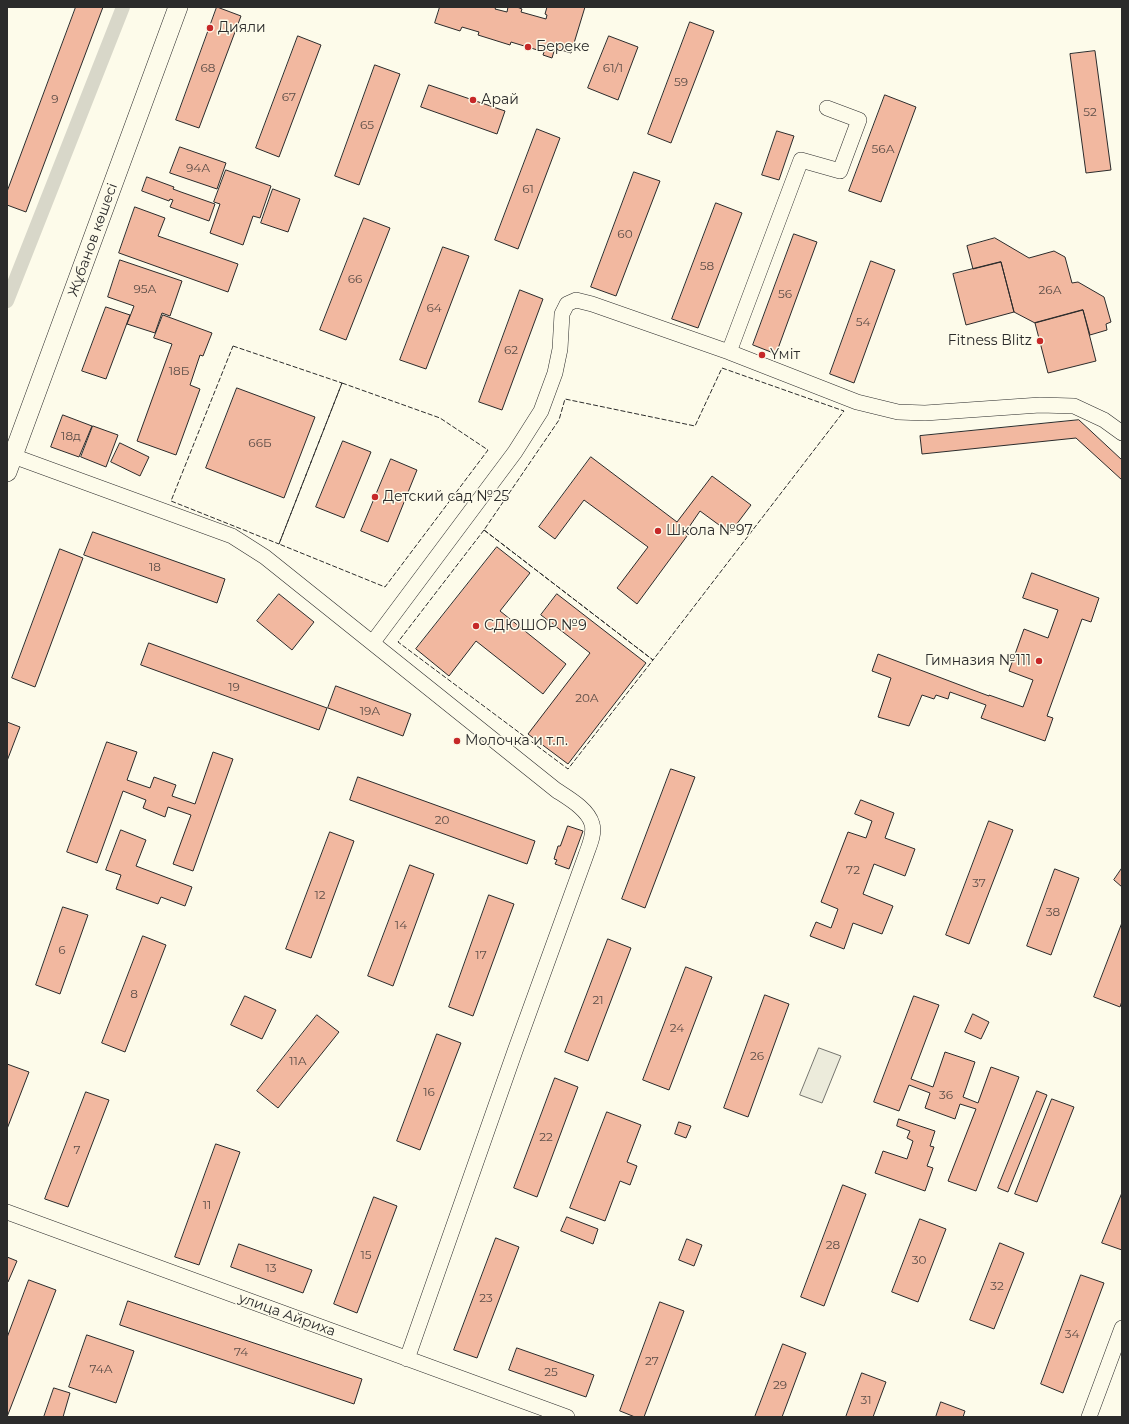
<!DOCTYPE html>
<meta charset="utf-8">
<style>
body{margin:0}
#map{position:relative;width:1129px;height:1424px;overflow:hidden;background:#fdfbea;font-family:Montserrat,sans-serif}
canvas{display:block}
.frame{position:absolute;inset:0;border:8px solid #2b2b2b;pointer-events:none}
</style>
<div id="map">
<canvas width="1129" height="1424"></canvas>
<div class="frame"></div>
</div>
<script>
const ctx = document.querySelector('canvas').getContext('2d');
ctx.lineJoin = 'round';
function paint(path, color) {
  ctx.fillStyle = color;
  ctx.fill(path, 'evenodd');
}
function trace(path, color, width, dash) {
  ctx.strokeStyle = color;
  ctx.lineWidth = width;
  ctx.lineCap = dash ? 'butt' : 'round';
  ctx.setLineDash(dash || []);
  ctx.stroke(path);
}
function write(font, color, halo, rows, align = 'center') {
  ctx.font = font + ' Montserrat,sans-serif';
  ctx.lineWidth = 3;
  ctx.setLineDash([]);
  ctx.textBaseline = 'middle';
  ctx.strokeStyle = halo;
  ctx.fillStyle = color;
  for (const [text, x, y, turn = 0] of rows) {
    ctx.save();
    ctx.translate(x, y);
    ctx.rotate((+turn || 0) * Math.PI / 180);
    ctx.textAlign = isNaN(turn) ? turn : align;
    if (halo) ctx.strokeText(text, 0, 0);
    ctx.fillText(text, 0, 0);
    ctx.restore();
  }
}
const green = new Path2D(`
 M 819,1048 L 841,1056 L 822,1103 L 800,1095 Z`);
paint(green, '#ecebdb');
trace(green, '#74746e', 1);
trace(new Path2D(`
 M 7,301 L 123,7`), '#d8d7c9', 14);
const building = new Path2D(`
 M 76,7 L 103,7 L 26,212 L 7,205 L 7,192 Z
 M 217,7 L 241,16 L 199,128 L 176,120 Z
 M 440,7 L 496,7 L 495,9 L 507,12 L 508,7 L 517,7 L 522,9 L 521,12 L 546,19 L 547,15 L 545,14 L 547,7 L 585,7 L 571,53 L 555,48 L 552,58 L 543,55 L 544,52 L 511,42 L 510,45 L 478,35 L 479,32 L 462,27 L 460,31 L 435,23 Z
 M 690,22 L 714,31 L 671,143 L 648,134 Z
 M 298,36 L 321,45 L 279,157 L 256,148 Z
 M 609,36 L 638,47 L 618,100 L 588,88 Z
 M 1095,51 L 1111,170 L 1086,173 L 1070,54 Z
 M 375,65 L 400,74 L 359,185 L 335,176 Z
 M 429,85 L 505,111 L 497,134 L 421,107 Z
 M 885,95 L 916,107 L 881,202 L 849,191 Z
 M 537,129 L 560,138 L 518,249 L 495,240 Z
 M 777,131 L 794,136 L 779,180 L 762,175 Z
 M 180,147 L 226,163 L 217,189 L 170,173 Z
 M 226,170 L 271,186 L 260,218 L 253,216 L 243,245 L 210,233 L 220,204 L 214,202 Z
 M 634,172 L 660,181 L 616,296 L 591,287 Z
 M 147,177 L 174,187 L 173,189 L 181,192 L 215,204 L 209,221 L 170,207 L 173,200 L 170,199 L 169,201 L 142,191 Z
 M 273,189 L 300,199 L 288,232 L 261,223 Z
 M 716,203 L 742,213 L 698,328 L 672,319 Z
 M 135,207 L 165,218 L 158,236 L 238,264 L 228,292 L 119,253 Z
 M 364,218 L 390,228 L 346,340 L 320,330 Z
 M 794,234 L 817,242 L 776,354 L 753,345 Z
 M 995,238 L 1029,258 L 1054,251 L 1065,257 L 1072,283 L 1078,282 L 1104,297 L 1111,322 L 1106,324 L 1107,330 L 1090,335 L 1083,310 L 1035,323 L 1014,312 L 1001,262 L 973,269 L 967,246 Z
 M 443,247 L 469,256 L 426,369 L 400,360 Z
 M 120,260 L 182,281 L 170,316 L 162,313 L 155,333 L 127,324 L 134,306 L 108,297 Z
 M 871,261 L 895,270 L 854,383 L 830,374 Z
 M 1001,262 L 1014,312 L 966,325 L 953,274 Z
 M 520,290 L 543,299 L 502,410 L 479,402 Z
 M 106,307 L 130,315 L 106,379 L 82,371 Z
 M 1083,310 L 1096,361 L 1048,373 L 1035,323 Z
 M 163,315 L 212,333 L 203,356 L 200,355 L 190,385 L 200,389 L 176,455 L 137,441 L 172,344 L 154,338 Z
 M 237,388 L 315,417 L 284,498 L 206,468 Z
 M 63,415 L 92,426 L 79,457 L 51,447 Z
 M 1079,420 L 1122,460 L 1122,480 L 1076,438 L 922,454 L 920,436 Z
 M 93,426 L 118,435 L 106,467 L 81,457 Z
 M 343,441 L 371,452 L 344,518 L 316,507 Z
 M 120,443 L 149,457 L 140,476 L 111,462 Z
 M 591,457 L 677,522 L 712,476 L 751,505 L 730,533 L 700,511 L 687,530 L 690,532 L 637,604 L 617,588 L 648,547 L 584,500 L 555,539 L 539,527 Z
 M 391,459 L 417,470 L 388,542 L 361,531 Z
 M 93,532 L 225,579 L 217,603 L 84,555 Z
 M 497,547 L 530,573 L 500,611 L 566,664 L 543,694 L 476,641 L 449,676 L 416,649 Z
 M 60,549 L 83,558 L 35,687 L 12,678 Z
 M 1032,573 L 1099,598 L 1091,622 L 1082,619 L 1047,716 L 1053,718 L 1045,741 L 981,718 L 986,705 L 950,692 L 948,699 L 936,695 L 934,699 L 922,695 L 909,726 L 878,717 L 891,678 L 872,671 L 878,654 L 989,696 L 989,695 L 1023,707 L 1033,680 L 1009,671 L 1024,629 L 1048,638 L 1058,610 L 1023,598 Z
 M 279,594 L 314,622 L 292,650 L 257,621 Z
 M 557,594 L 646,663 L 568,764 L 528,734 L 590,653 L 541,615 Z
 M 149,643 L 327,708 L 319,730 L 141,665 Z
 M 336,686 L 411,714 L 403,736 L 328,708 Z
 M 7,722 L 20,727 L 7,761 Z
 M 107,742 L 137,752 L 127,780 L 150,788 L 154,777 L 176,785 L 172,796 L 195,804 L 213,752 L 233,759 L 193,871 L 173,864 L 191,815 L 168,807 L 165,817 L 143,808 L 146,800 L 123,791 L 97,863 L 67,852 Z
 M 671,769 L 695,777 L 645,908 L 622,899 Z
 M 358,777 L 535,841 L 527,864 L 350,800 Z
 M 861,800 L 894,813 L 885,838 L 915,849 L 905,876 L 874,864 L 863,894 L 893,906 L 882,934 L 853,923 L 844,949 L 810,936 L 816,922 L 831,928 L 838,909 L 821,902 L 848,832 L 866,838 L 872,821 L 855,814 Z
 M 989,821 L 1013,830 L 969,944 L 946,935 Z
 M 568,826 L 583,831 L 569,869 L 555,864 L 557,860 L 554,859 L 558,846 L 560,846 Z
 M 121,830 L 146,840 L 136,866 L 192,887 L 185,906 L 161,897 L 158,904 L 116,889 L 121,875 L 106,870 Z
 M 330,832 L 354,841 L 311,958 L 286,949 Z
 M 410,865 L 434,874 L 393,986 L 368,976 Z
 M 1122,868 L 1122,887 L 1114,880 Z
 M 1055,869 L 1079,878 L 1051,955 L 1027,946 Z
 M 489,895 L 514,904 L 473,1016 L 449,1007 Z
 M 63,907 L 88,915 L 60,994 L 36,985 Z
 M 1122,923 L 1122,1001 L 1120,1007 L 1094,997 Z
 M 143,936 L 166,945 L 125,1052 L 102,1043 Z
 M 608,939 L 631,948 L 588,1061 L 565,1052 Z
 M 686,967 L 712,977 L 669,1090 L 643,1080 Z
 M 765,995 L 789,1004 L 748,1117 L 724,1108 Z
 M 245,996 L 276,1010 L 262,1039 L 231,1025 Z
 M 914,996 L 939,1005 L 911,1079 L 933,1087 L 945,1052 L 975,1062 L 963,1097 L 978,1103 L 991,1067 L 1019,1077 L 976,1191 L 948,1181 L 976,1109 L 960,1104 L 955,1119 L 925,1108 L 930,1093 L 909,1085 L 899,1111 L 874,1102 Z
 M 973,1014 L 989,1022 L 981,1039 L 965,1032 Z
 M 317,1015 L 339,1032 L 278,1108 L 257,1091 Z
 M 437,1034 L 461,1043 L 420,1150 L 397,1141 Z
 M 7,1064 L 29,1072 L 7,1129 Z
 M 555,1078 L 578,1087 L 537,1197 L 514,1188 Z
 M 1037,1091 L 1047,1095 L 1008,1192 L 998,1188 Z
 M 86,1092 L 109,1100 L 68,1207 L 45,1199 Z
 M 1052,1099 L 1074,1107 L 1037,1202 L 1015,1194 Z
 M 607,1112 L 641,1125 L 627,1162 L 637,1166 L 630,1185 L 620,1181 L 605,1221 L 570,1208 Z
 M 899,1119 L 935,1131 L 930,1146 L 934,1147 L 927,1166 L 933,1168 L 925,1191 L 875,1173 L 883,1151 L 907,1159 L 913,1141 L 907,1138 L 910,1131 L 897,1126 Z
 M 679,1122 L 691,1126 L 686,1138 L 675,1134 Z
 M 216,1144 L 240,1152 L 199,1265 L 175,1257 Z
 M 843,1185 L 866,1194 L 824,1306 L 801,1297 Z
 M 1122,1193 L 1122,1250 L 1102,1243 Z
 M 374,1197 L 397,1206 L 357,1313 L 334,1304 Z
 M 567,1217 L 598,1229 L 593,1244 L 561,1231 Z
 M 920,1219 L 946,1229 L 918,1302 L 892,1292 Z
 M 496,1238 L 519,1247 L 477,1358 L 454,1350 Z
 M 687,1239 L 702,1245 L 694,1266 L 679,1260 Z
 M 1000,1243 L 1024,1253 L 994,1329 L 970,1320 Z
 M 239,1244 L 312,1270 L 303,1293 L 231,1267 Z
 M 7,1257 L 17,1261 L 8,1282 L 7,1282 Z
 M 1081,1275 L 1104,1283 L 1063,1393 L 1041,1384 Z
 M 29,1280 L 56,1290 L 7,1417 L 7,1338 Z
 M 128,1301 L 362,1379 L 354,1404 L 120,1325 Z
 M 660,1302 L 684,1311 L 644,1417 L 635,1417 L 620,1411 Z
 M 87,1335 L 134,1351 L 116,1403 L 69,1387 Z
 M 783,1344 L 806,1353 L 782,1417 L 755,1417 Z
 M 517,1348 L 594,1375 L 586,1397 L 509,1370 Z
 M 862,1373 L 886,1382 L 873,1417 L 846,1417 Z
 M 54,1388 L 70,1393 L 63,1417 L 44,1417 Z
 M 941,1402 L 965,1411 L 963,1417 L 936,1417 Z`);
paint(building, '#f2b8a0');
trace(building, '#2b2b2b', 1);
const minor = new Path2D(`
 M 729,352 L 801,160 L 840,171 L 859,120 L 827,108
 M 13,456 L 232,536 L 265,557 L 556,790 C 568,798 588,809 592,824 C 595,834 589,846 586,855 L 515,1051 L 407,1359
 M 373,642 L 515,452 L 541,411 L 555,373 L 560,349 L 562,314 L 567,304 L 576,300 L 592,304 L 729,352 L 857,402 L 898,412 L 925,413 L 1040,405 L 1074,406 L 1104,420 L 1122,433
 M 7,1212 L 567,1417
 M 1089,1417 L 1122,1328`);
const major = new Path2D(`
 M 7,472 L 178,7`);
trace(minor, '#2b2b2b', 16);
trace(major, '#2b2b2b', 20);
trace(minor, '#fdfbea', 15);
trace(major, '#fdfbea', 19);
trace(new Path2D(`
 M 233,346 L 342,383 L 279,544 L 171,501 Z
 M 722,368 L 844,411 L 653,660 L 484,530 L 559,420 L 565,399 L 695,426 Z
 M 342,383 L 440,418 L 488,450 L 385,587 L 279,544 Z
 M 484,530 L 653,660 L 568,769 L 398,642 Z`), '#2b2b2b', 1, [5, 2]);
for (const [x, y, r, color] of [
 [210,28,4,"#c62828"],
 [528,47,4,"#c62828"],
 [473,100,4,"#c62828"],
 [1040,341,4,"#c62828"],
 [762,355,4,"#c62828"],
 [375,497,4,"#c62828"],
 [658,531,4,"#c62828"],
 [476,626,4,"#c62828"],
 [1039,661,4,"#c62828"],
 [457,741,4,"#c62828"]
]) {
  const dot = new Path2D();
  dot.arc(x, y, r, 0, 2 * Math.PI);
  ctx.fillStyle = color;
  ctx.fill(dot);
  trace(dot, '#fdfbea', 1.5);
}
write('12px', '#5d4e48', null, [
 ["68",208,68],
 ["61/1",613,68],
 ["59",681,82],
 ["67",289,97],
 ["9",55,99],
 ["52",1090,112],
 ["65",367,125],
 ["56А",883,149],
 ["94А",198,168],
 ["61",528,189],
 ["60",625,234],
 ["58",707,266],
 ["66",355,279],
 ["95А",145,289],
 ["26А",1050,290],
 ["56",785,294],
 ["64",434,308],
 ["54",863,322],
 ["62",511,350],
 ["18Б",179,371],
 ["18д",71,436],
 ["66Б",260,443],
 ["18",155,567],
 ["19",234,687],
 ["20А",587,698],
 ["19А",370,711],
 ["20",442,820],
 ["72",853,870],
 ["37",979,883],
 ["12",320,895],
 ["38",1053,912],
 ["14",401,925],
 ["6",62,950],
 ["17",481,955],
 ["8",134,994],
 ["21",598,1000],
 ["24",677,1028],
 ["26",757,1056],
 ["11А",298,1061],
 ["16",429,1092],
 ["36",946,1095],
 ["22",546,1137],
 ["7",77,1150],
 ["11",207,1205],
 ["28",833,1245],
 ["15",366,1255],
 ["30",919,1260],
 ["13",271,1268],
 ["32",997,1286],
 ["23",486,1298],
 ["34",1072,1334],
 ["74",241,1352],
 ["27",652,1361],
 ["74А",101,1369],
 ["25",551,1372],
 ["29",780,1385],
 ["31",866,1400]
]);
write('14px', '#2b2b2b', '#fdfbea', [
 ["Дияли",218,28],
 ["Береке",536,47],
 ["Арай",481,100],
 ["Fitness Blitz",1032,341,"right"],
 ["Үміт",770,355],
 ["Детский сад №25",383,497],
 ["Школа №97",666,531],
 ["СДЮШОР №9",484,626],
 ["Гимназия №111",1031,661,"right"],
 ["Молочка и т.п.",465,741]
], 'left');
write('14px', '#2b2b2b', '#fdfbea', [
 ["Жұбанов көшесі",93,240,-70],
 ["улица Айриха",287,1315,20]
]);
</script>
